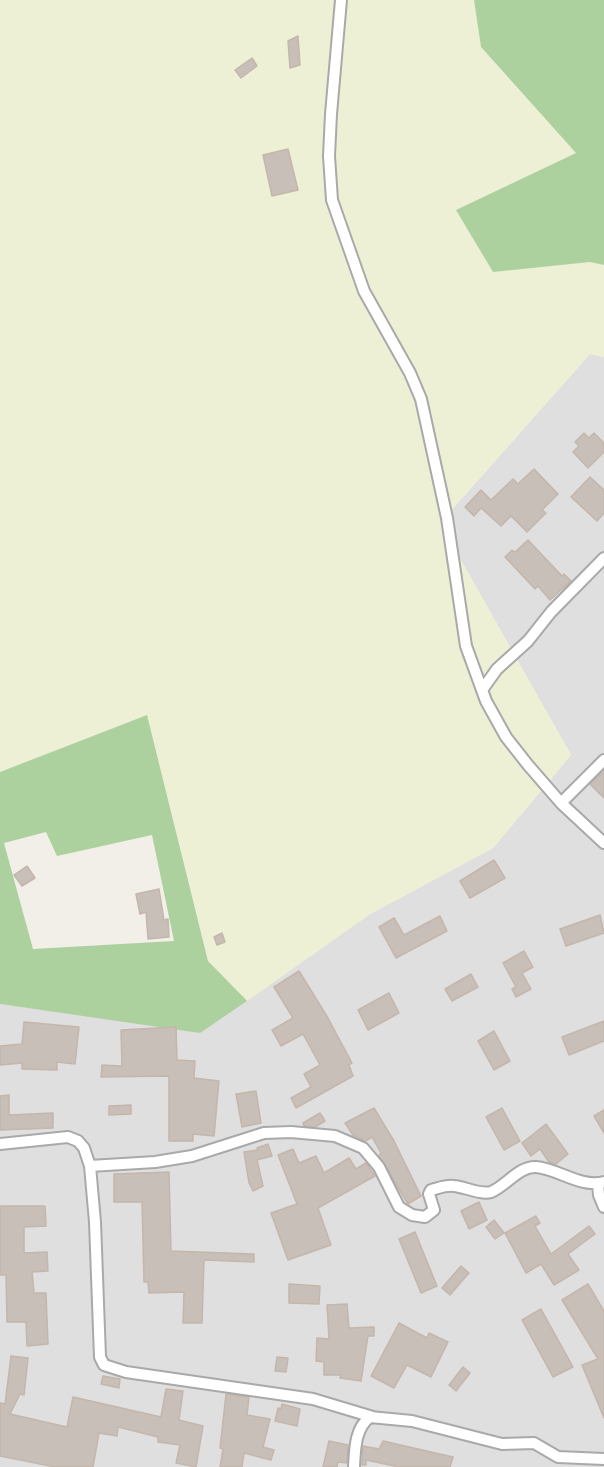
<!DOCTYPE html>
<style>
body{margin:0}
canvas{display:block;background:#f2efe9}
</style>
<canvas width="604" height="1467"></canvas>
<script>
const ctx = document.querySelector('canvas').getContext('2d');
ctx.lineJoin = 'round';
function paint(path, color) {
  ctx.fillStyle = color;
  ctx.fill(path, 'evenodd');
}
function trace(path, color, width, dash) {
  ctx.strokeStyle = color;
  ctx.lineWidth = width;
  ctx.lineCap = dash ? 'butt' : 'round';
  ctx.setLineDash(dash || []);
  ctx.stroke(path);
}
paint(new Path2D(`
 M 590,354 L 604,357 L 604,1467 L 0,1467 L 0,1004 L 79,1015 L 372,913 L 493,848 L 571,755 L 440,523 Z`), '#e0dfdf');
paint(new Path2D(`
 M 0,0 L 474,0 L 481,47 L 576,153 L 456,210 L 590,262 L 604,265 L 604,357 L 590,354 L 440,523 L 571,755 L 493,848 L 372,913 L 247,1001 L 208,961 L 147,715 L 0,772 Z`), '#eef0d5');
paint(new Path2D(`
 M 474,0 L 604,0 L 604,265 L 590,262 L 493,272 L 456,210 L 576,153 L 481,47 Z
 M 147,715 L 208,961 L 247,1001 L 200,1033 L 0,1004 L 0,772 ZM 46,832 L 57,856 L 152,835 L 174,941 L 33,949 L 4,843 Z`), '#add19e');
const building = new Path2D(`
 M 298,36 L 300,65 L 290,68 L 288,41 Z
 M 252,58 L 257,66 L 241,78 L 235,70 Z
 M 288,149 L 298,190 L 272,196 L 263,155 Z
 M 584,433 L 589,438 L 594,433 L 604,443 L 604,452 L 588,468 L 573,452 L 579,446 L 575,442 Z
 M 534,469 L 558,494 L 542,510 L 546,513 L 527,532 L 511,516 L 501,526 L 481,508 L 474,516 L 465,507 L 481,490 L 491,500 L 513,479 L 518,484 Z
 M 590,477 L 604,490 L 604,513 L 597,521 L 571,497 Z
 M 528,540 L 562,576 L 564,574 L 571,581 L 550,600 L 538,586 L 535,589 L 505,557 L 512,550 L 515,552 Z
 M 604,771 L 604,798 L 590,784 Z
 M 494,860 L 505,878 L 470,898 L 460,881 Z
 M 27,866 L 35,878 L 22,886 L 14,875 Z
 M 159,889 L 164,920 L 168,919 L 169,937 L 148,939 L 146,912 L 140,914 L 136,894 Z
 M 600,915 L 604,933 L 566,946 L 560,929 Z
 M 440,916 L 447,931 L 396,958 L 379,927 L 394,918 L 404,935 Z
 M 222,933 L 225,942 L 217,945 L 214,937 Z
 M 524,951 L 533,967 L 522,973 L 531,989 L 516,997 L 512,989 L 516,987 L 503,963 Z
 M 299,971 L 328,1018 L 352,1063 L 349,1065 L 353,1076 L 296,1108 L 291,1098 L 311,1087 L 304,1074 L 320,1065 L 303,1034 L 281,1046 L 272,1030 L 293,1018 L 274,987 Z
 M 471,974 L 478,987 L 452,1001 L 445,989 Z
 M 389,993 L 399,1013 L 368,1030 L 358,1010 Z
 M 604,1021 L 604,1041 L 569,1055 L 562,1037 Z
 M 24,1022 L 79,1027 L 75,1064 L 57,1062 L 57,1070 L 22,1069 L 22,1063 L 0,1065 L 0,1046 L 22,1044 Z
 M 176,1027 L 177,1060 L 195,1061 L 194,1078 L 219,1081 L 214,1136 L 193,1134 L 193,1141 L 169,1141 L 169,1076 L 101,1077 L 102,1065 L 122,1066 L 121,1030 Z
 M 494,1031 L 510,1061 L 494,1070 L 478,1041 Z
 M 256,1091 L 261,1123 L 242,1127 L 236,1094 Z
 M 9,1095 L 9,1115 L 53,1113 L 53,1128 L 0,1130 L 0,1096 Z
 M 131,1105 L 131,1114 L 109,1115 L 109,1106 Z
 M 374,1108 L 394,1141 L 421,1196 L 408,1204 L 379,1156 L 381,1153 L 372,1137 L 365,1141 L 353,1135 L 345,1123 Z
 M 502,1108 L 520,1141 L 504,1150 L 486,1117 Z
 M 604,1110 L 604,1133 L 594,1116 Z
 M 320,1113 L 325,1121 L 315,1127 L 304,1126 L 303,1123 Z
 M 546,1124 L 568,1154 L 556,1164 L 549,1162 L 540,1149 L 531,1156 L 522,1143 Z
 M 268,1144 L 272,1156 L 257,1160 L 263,1186 L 253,1191 L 249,1183 L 244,1152 L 258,1150 L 257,1148 Z
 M 293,1149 L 299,1163 L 316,1156 L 324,1173 L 349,1158 L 356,1169 L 366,1163 L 375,1176 L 318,1208 L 331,1245 L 288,1260 L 271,1213 L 297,1204 L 278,1155 Z
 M 169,1172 L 171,1251 L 254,1254 L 254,1262 L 204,1260 L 202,1323 L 183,1323 L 184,1292 L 149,1293 L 148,1282 L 144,1282 L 142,1202 L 114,1202 L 114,1174 Z
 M 479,1202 L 487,1220 L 469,1229 L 461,1211 Z
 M 0,1206 L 45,1206 L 46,1226 L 24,1227 L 24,1253 L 47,1252 L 48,1271 L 32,1272 L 34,1293 L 46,1293 L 48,1344 L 27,1346 L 26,1322 L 7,1322 L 6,1275 L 0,1275 Z
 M 536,1216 L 540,1223 L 535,1226 L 551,1254 L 589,1226 L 595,1234 L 568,1254 L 579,1270 L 554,1285 L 541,1264 L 526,1273 L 505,1233 Z
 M 494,1220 L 504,1233 L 495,1239 L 486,1227 Z
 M 415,1232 L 437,1286 L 421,1293 L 399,1239 Z
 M 461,1266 L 469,1273 L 450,1295 L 442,1288 Z
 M 289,1284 L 320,1286 L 319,1304 L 289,1303 Z
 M 588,1284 L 604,1311 L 604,1418 L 582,1365 L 598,1359 L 562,1300 Z
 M 347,1304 L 349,1328 L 374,1327 L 374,1336 L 368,1336 L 361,1381 L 340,1378 L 341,1375 L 324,1375 L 324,1362 L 316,1361 L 317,1338 L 329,1339 L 327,1305 Z
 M 541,1309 L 573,1367 L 553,1377 L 522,1320 Z
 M 399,1323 L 427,1338 L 429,1333 L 448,1342 L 431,1377 L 407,1365 L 394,1388 L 371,1376 Z
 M 11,1356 L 28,1358 L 24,1395 L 20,1394 L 10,1414 L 67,1427 L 73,1397 L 161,1417 L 166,1389 L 183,1391 L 179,1420 L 203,1426 L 196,1467 L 176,1463 L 180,1445 L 158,1442 L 158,1437 L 118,1427 L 117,1436 L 99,1433 L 93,1467 L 55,1467 L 0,1456 L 0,1403 L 5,1404 Z
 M 277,1357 L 288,1358 L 286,1372 L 275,1371 Z
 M 463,1367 L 470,1373 L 456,1391 L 449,1385 Z
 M 103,1376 L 120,1379 L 119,1388 L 101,1384 Z
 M 226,1394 L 249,1397 L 247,1415 L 270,1419 L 263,1447 L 274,1450 L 271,1460 L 244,1453 L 242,1467 L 220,1467 L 223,1449 L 220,1448 Z
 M 282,1404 L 300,1409 L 297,1426 L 275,1421 L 278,1408 L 281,1409 Z
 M 329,1441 L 348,1445 L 347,1463 L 338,1462 L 337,1467 L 323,1467 Z
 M 383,1441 L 453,1457 L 450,1467 L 399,1467 L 366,1460 L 366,1465 L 362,1465 L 363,1446 L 379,1449 Z`);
paint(building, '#c7bfb8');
trace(building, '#c4b6ab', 1.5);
const street = new Path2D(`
 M 341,0 L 331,114 L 329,156 L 332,200 L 364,291 L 410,373 L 421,399 L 447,518 L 466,646 L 486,701 L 506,737 L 528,765 L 561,803 L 604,843
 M 482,690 L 497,669 L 528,641 L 551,612 L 604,558
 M 561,803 L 604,760
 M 0,1144 L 68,1137 L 78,1141 L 84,1148 L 90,1166 L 95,1222 L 100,1357 L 104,1365 L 126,1372 L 313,1399 L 373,1417
 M 90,1166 L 155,1162 L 192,1156 L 264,1133 L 291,1132 L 335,1136 L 363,1148 L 379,1167 L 399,1207 L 412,1215 L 425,1217 L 434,1210 L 429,1194 L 431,1190 C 439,1188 446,1185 454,1186 C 465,1187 481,1195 491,1192 C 506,1186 519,1166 536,1167 C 559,1169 580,1188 604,1182
 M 598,1183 L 599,1195 L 604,1207
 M 354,1467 C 355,1449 355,1428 370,1417 L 412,1421 L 502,1444 L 534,1443 L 558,1457 L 604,1459`);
trace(street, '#a9a9a9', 14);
trace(street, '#fff', 10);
</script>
